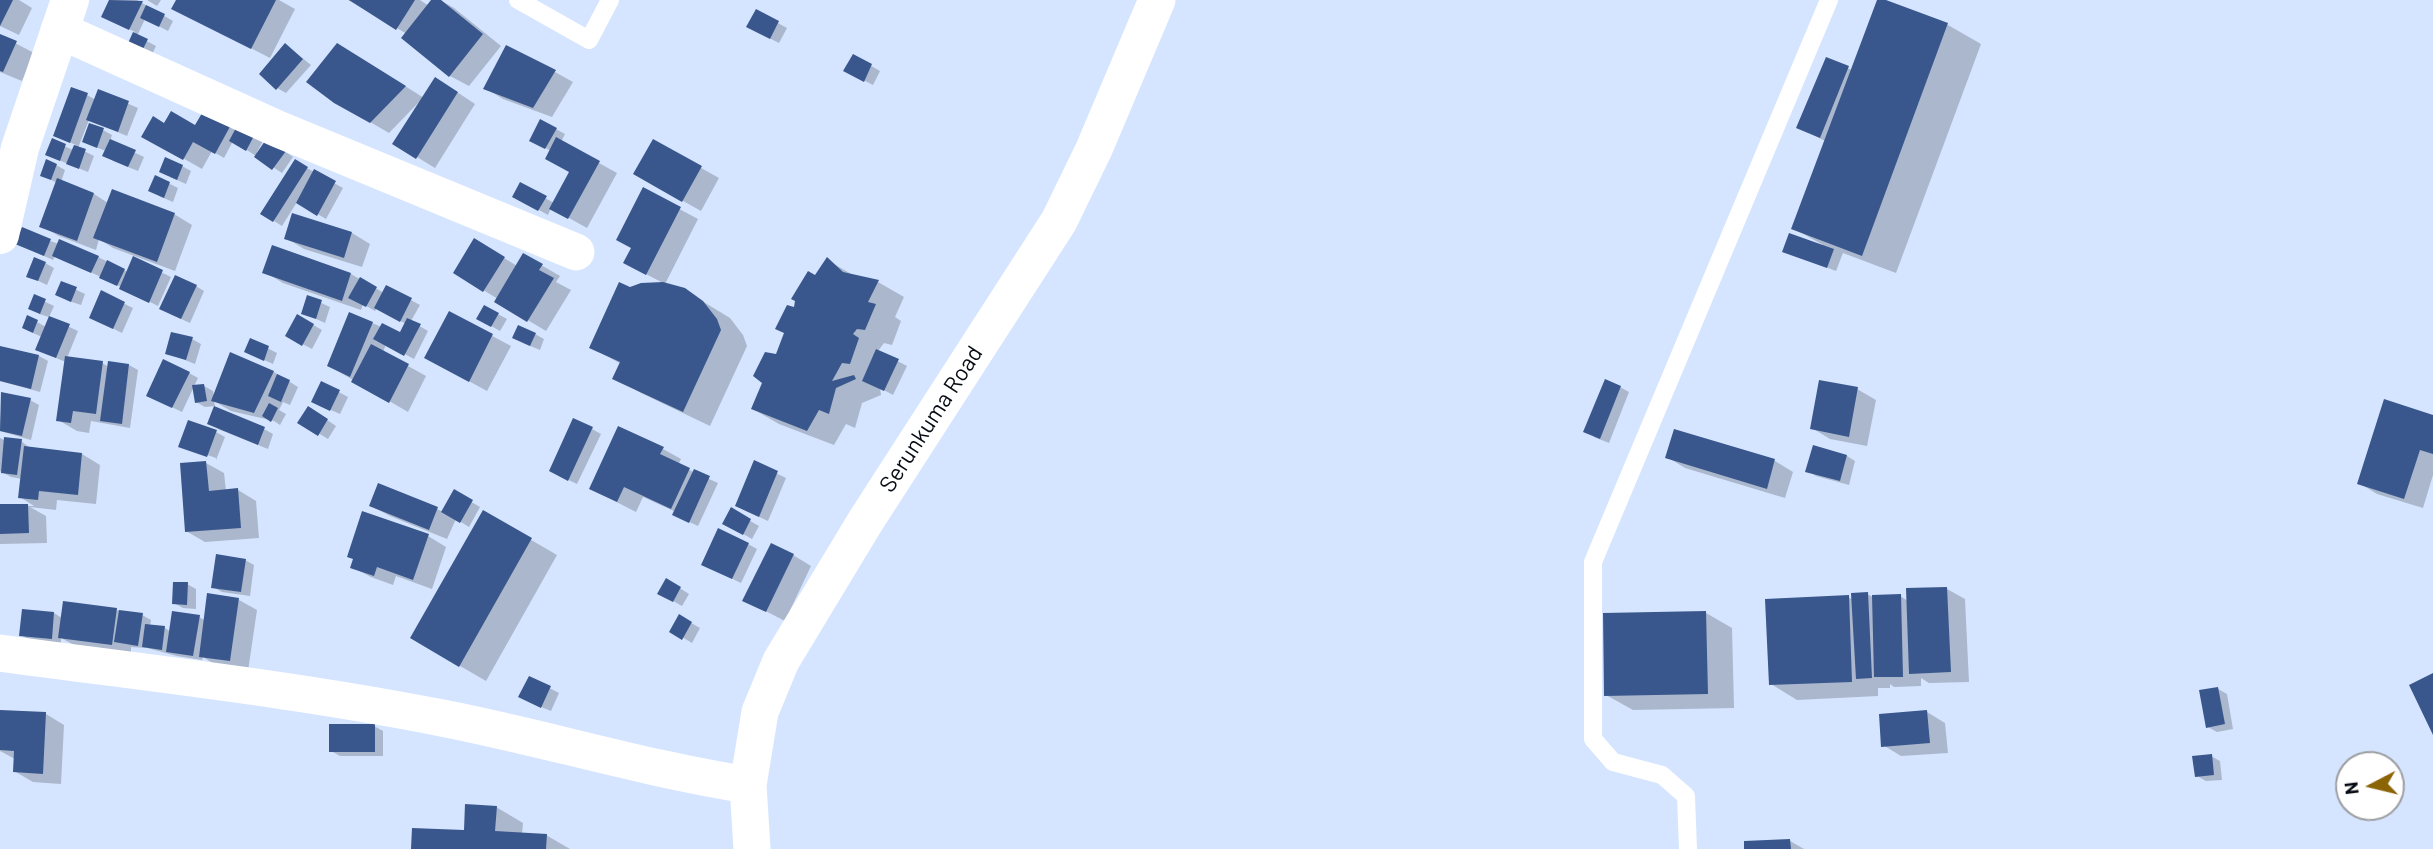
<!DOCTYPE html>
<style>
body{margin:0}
#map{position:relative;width:2433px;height:849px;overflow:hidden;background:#d5e5ff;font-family:Barlow,sans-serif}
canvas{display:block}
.north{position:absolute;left:2335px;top:751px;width:70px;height:70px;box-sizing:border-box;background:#fff;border:2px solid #9c9ea1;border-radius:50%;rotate:263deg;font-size:19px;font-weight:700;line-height:28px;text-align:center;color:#070c14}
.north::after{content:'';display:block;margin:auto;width:24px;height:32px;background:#8b6405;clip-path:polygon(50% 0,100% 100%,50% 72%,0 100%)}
</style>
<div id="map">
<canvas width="2433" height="849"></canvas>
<div class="north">N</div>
</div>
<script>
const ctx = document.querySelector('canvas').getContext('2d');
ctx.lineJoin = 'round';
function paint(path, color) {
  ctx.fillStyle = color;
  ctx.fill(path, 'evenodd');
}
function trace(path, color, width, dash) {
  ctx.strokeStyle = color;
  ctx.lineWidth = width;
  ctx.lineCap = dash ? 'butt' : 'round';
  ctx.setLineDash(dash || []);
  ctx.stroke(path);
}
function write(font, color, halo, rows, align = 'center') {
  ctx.font = font + ' Barlow,sans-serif';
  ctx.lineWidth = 7;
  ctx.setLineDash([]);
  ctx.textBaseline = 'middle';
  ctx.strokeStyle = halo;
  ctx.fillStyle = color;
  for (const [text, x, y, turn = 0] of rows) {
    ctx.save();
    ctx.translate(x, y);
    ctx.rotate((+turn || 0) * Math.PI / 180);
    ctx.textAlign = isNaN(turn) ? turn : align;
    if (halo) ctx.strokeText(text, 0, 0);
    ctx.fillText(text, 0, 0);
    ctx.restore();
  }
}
paint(new Path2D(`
 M 0,0 L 19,0 L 32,8 L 19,35 L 0,26 Z
 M 111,0 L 137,0 L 173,21 L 168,31 L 145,19 L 137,36 L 156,46 L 149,61 L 127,49 L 135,32 L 103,16 Z
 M 147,0 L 161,0 L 157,6 Z
 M 178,0 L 279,0 L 295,9 L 270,58 L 192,18 Z
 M 348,0 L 420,0 L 429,6 L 434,0 L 440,0 L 454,8 L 501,46 L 469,86 L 450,76 L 404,38 L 407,34 Z
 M 1878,0 L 1948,25 L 1981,44 L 1896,273 L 1843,253 L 1836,271 L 1784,251 L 1823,245 L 1793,228 L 1825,141 L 1798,127 L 1827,59 L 1852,70 Z
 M 756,11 L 787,28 L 779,43 L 757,32 Z
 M 0,35 L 34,53 L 22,81 L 0,72 Z
 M 286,45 L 311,65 L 286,93 L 277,88 Z
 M 356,55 L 424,98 L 454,90 L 475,104 L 435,168 L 417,157 L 420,101 L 389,133 L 334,101 Z
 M 854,56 L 880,71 L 873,85 L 846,71 Z
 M 555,72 L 573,82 L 552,117 L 503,99 L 485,88 Z
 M 99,91 L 138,108 L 127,136 L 89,120 L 78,148 L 94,156 L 88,172 L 56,159 L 53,141 L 73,150 L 76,145 L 55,136 L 87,95 L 96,100 Z
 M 205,110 L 263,141 L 257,152 L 259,153 L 276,145 L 293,157 L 282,173 L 233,141 L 224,158 L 212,151 L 202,169 L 144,136 L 165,125 L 196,127 Z
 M 541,121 L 565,134 L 561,142 L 617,173 L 587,228 L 551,208 L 548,215 L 514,196 L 520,184 L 554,203 L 571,172 L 551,151 L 531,140 Z
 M 103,130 L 112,135 L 110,141 L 144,157 L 138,171 L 113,161 L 106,151 L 93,146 Z
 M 653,141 L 719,178 L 701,211 L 635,174 Z
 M 296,162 L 343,188 L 326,219 L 297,202 L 282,226 L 274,221 Z
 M 56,165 L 65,170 L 61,182 L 94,194 L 108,203 L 174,214 L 192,225 L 175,271 L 113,248 L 99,239 L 96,250 L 59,236 L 41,226 L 57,183 L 42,175 Z
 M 182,166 L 191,171 L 186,184 L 170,177 Z
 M 156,177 L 178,188 L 173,202 L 159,196 Z
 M 644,190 L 698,219 L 665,284 L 644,273 L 633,248 Z
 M 293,215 L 352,233 L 370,244 L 362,267 L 304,249 L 286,238 Z
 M 475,240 L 517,266 L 524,255 L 560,276 L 556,282 L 571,290 L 546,331 L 496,301 L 498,299 L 455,273 Z
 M 50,241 L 98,257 L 128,272 L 134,259 L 171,277 L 158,306 L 101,277 L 55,256 L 53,260 L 26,248 Z
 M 273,247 L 351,274 L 384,293 L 387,287 L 420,305 L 411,321 L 428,331 L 414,359 L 386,344 L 383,352 L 426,376 L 408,412 L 329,366 L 372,323 L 401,335 L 406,324 L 377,308 L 375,311 L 363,304 L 361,310 L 283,283 L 265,272 Z
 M 827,260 L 853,275 L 878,282 L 904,297 L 895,317 L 901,321 L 892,345 L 884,343 L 878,351 L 907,366 L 893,395 L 880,388 L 881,395 L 862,403 L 855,428 L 846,424 L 834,445 L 779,424 L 753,409 L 777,356 L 795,310 Z
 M 45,263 L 54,268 L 47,285 L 28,276 Z
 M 62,283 L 85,294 L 81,305 L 66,300 Z
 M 196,286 L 204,291 L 190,323 L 170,314 Z
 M 630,289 L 684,290 L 730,318 L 743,335 L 747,346 L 710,426 L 641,393 L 615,378 L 621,364 L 591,347 Z
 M 102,293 L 133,308 L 122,333 L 100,322 Z
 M 35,297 L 54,306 L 49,317 L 39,314 Z
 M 308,297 L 330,307 L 325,323 L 303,313 Z
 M 485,307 L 507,319 L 500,331 L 479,319 Z
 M 449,313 L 511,346 L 487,391 L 445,368 Z
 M 298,316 L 322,330 L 312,349 L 287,336 Z
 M 50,318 L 78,331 L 67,358 L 102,363 L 109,367 L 110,363 L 129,365 L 138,370 L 130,428 L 91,421 L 89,433 L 77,431 L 58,420 L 66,362 L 46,354 L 42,337 L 33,333 L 37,322 L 46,327 Z
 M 172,334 L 192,339 L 201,344 L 195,364 L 167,353 Z
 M 535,334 L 544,339 L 540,350 L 523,343 Z
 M 251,340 L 277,353 L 273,364 L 255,356 Z
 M 0,354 L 39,356 L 48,361 L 40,392 L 0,381 Z
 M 231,354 L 274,372 L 298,387 L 290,405 L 283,402 L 279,410 L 286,414 L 280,425 L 274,421 L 231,411 L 214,401 L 215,406 L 205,407 L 196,402 L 204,386 L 213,391 L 214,398 Z
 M 189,373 L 198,378 L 182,412 L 157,400 Z
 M 322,383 L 348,397 L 340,414 L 322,406 Z
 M 1620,387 L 1629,392 L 1609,443 L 1594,437 Z
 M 1857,389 L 1876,400 L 1867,446 L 1830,439 L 1812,428 Z
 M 2,394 L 30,400 L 39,405 L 31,440 L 0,431 Z
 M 317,413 L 336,426 L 328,439 L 300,422 Z
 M 2433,417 L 2433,475 L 2423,508 L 2377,494 L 2359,483 Z
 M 218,429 L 264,429 L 273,434 L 268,449 Z
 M 592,429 L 601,434 L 577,484 L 560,476 Z
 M 216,432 L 225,437 L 216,460 L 216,458 L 188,448 Z
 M 1675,432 L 1775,461 L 1793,472 L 1785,498 L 1685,468 L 1667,457 Z
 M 0,438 L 6,441 L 21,441 L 30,448 L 82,454 L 100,465 L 96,504 L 57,500 L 56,510 L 30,507 L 46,516 L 47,543 L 0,544 L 0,506 L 34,506 L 20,497 L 22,479 L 11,477 L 0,471 Z
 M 663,449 L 681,459 L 678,465 L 718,483 L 698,526 L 683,519 L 676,512 L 643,497 L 636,512 L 591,489 Z
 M 1847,456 L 1855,461 L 1849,485 L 1816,476 L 1808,471 Z
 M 206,463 L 224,473 L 226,491 L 238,490 L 256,501 L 259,538 L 205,542 L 186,531 Z
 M 755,463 L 786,478 L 768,521 L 746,511 Z
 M 454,492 L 480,507 L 469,527 L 456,519 L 447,539 L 390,516 L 371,506 L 437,509 L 443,512 Z
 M 731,510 L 759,526 L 752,539 L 724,523 Z
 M 483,512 L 557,555 L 486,681 L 412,638 Z
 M 428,536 L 446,547 L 432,589 L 396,576 L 393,585 L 371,577 L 352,567 Z
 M 748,544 L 757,549 L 741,583 L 712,569 Z
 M 793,555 L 811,566 L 785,621 L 744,600 Z
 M 245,560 L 254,565 L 250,596 L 222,592 L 213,587 Z
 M 667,580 L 689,594 L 682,606 L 659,593 Z
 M 187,584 L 196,589 L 196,609 L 183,608 L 174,603 Z
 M 1947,589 L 1965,599 L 1969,682 L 1929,683 L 1921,678 L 1921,686 L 1894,687 L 1890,684 L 1890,688 L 1878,688 L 1878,696 L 1797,700 L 1771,684 L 1848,597 L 1853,600 L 1867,594 L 1873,597 L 1900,596 L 1908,601 Z
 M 239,600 L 257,610 L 248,671 L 219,667 L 203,657 L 202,660 L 177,656 L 147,648 L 131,647 L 131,654 L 78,647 L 61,638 L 61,643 L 30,640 L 21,635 L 24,610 L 54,613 L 62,618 L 116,610 L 142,615 L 151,620 L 150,626 L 165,628 L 171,632 L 199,617 L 206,621 Z
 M 1706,613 L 1732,628 L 1734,708 L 1633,710 L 1606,695 Z
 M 679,616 L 700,628 L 692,643 L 672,631 Z
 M 530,678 L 559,693 L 551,711 L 529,702 Z
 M 2218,689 L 2227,694 L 2233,729 L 2217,732 L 2208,727 Z
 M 0,712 L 46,714 L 64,725 L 61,784 L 33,782 L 14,771 L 15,759 L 0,751 Z
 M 1927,712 L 1945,723 L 1948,753 L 1901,756 L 1883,745 Z
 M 374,726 L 383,731 L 383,756 L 340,756 L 331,751 Z
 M 2211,756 L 2220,761 L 2222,780 L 2206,781 L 2197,776 Z
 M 496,807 L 523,823 L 522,834 L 546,835 L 570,849 L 413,849 L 466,832 Z
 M 1790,841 L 1804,849 L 1746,849 Z`), '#0003');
paint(new Path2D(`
 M 0,0 L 13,0 L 0,26 Z
 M 109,0 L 143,1 L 129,30 L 101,17 Z
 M 176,0 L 276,0 L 251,49 L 171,9 Z
 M 349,0 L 415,0 L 396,30 Z
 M 431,0 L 441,0 L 483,34 L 449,77 L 401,38 Z
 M 1877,0 L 1886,0 L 1948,23 L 1862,256 L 1791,229 Z
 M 146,5 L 165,14 L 159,27 L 140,18 Z
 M 756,9 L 779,21 L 770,39 L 746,27 Z
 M 133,32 L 148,39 L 139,57 L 125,50 Z
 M 0,34 L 17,41 L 3,72 L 0,71 Z
 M 285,43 L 303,59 L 276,90 L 259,74 Z
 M 337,43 L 406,86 L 370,123 L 334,103 L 306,82 Z
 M 506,45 L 556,70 L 533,108 L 483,89 Z
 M 853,54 L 872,64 L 864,82 L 843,71 Z
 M 1826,57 L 1849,66 L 1820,138 L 1796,128 Z
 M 435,77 L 458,92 L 416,159 L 392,144 Z
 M 71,87 L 88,93 L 70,143 L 53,136 Z
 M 98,89 L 129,101 L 118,132 L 86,120 Z
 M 205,108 L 232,123 L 215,154 L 193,142 L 183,160 L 141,137 L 153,116 L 164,123 L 171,111 L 195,125 Z
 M 540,119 L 557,128 L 545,149 L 529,141 Z
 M 89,123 L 104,128 L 97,148 L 82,142 Z
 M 238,124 L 255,134 L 246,151 L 229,141 Z
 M 556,137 L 600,161 L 568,219 L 549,209 L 569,172 L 545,159 Z
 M 52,138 L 66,144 L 60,161 L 45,155 Z
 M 267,138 L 286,151 L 272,170 L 254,157 Z
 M 110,139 L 136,150 L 128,167 L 102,156 Z
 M 653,139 L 702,166 L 682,202 L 633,174 Z
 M 74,145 L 86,149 L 79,169 L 66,164 Z
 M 165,157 L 183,165 L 177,180 L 159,172 Z
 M 46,159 L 57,164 L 51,180 L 40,176 Z
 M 295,159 L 308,167 L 273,222 L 260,214 Z
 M 314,169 L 336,181 L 317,216 L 296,203 Z
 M 155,175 L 170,182 L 164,198 L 148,191 Z
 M 57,178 L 94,193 L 77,241 L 39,227 Z
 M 520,182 L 547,196 L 538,211 L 512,197 Z
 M 643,187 L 681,207 L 646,275 L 623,263 L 631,248 L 616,240 Z
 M 112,189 L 175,213 L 157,262 L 93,238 Z
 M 292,213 L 352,232 L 344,258 L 284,239 Z
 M 22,227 L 51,239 L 44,256 L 15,244 Z
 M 1789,233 L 1834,249 L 1827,268 L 1782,252 Z
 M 474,238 L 505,257 L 483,292 L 453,273 Z
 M 59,239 L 99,256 L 91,273 L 52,256 Z
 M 272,245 L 351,273 L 342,301 L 262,273 Z
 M 523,253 L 543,264 L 539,270 L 554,278 L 527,322 L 494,302 Z
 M 133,256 L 163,270 L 149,303 L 119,289 Z
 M 34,257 L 46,262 L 38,281 L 26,277 Z
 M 827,257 L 843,272 L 879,280 L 868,302 L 876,304 L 865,330 L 857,329 L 853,334 L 859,338 L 850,364 L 842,363 L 832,381 L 854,375 L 856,379 L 836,388 L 829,414 L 819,410 L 807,431 L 751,409 L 762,383 L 753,376 L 765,352 L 776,354 L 784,333 L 775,329 L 787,305 L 794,307 L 795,301 L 791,299 L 808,271 L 815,275 Z
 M 107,260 L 125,269 L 117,286 L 99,278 Z
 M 175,275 L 197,285 L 181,319 L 159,309 Z
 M 360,277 L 377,287 L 366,307 L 348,298 Z
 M 61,281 L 77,287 L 71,302 L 55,295 Z
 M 619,282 L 630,287 L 641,283 L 663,282 L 685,288 L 703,301 L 717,319 L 721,330 L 683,412 L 612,379 L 620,362 L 589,348 Z
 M 386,285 L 412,298 L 400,322 L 374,308 Z
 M 101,290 L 125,302 L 113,329 L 89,318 Z
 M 34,294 L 46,299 L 40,314 L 28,309 Z
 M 307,295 L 322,300 L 316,319 L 301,314 Z
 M 484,305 L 499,313 L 491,327 L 476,319 Z
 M 449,311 L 493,334 L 469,382 L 424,358 Z
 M 349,312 L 373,322 L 350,377 L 327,366 Z
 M 297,314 L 314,324 L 302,346 L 285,336 Z
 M 27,315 L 38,320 L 33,333 L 22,328 Z
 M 49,316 L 70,324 L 56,358 L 35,350 Z
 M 407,318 L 421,324 L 404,356 L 373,339 L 382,323 L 400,332 Z
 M 518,325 L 536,333 L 530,346 L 512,338 Z
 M 171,332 L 193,337 L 186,360 L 165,354 Z
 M 250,338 L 269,346 L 264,361 L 244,352 Z
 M 371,344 L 409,364 L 389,403 L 351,382 Z
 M 0,346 L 39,355 L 31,389 L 0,381 Z
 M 876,349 L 899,359 L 884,391 L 862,381 Z
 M 230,352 L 274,371 L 254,413 L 211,401 Z
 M 65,356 L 103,361 L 96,414 L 73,411 L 71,423 L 56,421 Z
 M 163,359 L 190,372 L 172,408 L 146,396 Z
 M 108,361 L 129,364 L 122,424 L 100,421 Z
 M 277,374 L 290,380 L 281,402 L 268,396 Z
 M 1605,379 L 1621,386 L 1600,439 L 1583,432 Z
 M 1819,380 L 1858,387 L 1849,437 L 1810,429 Z
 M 321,381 L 340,390 L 330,411 L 311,402 Z
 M 204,384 L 207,401 L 195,403 L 192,385 Z
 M 1,392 L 31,398 L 22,436 L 0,431 Z
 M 2384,399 L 2433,415 L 2433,454 L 2420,450 L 2404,499 L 2357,484 Z
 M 269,403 L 278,408 L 271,422 L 262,416 Z
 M 214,406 L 265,427 L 258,445 L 207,424 Z
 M 308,406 L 328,419 L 318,436 L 297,423 Z
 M 573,418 L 593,427 L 568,481 L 549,471 Z
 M 188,420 L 217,430 L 207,457 L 178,447 Z
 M 618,426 L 664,447 L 660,454 L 690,468 L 671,509 L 624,487 L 617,502 L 589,489 Z
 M 1674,429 L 1775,459 L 1767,489 L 1665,458 Z
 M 4,437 L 22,439 L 17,475 L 1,473 Z
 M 1813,445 L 1847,455 L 1840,481 L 1805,472 Z
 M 24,446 L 82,453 L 78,495 L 39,491 L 38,500 L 18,498 Z
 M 754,460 L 778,471 L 759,517 L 735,506 Z
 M 206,461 L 209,491 L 238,488 L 241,528 L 185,532 L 180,463 Z
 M 694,469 L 710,476 L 689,523 L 672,515 Z
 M 378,483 L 438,507 L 429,530 L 369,506 Z
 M 454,489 L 473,500 L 460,523 L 441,512 Z
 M 0,504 L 28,504 L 29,533 L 0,534 Z
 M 731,507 L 751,519 L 743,535 L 722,524 Z
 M 483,510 L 532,538 L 459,667 L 410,638 Z
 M 362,511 L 429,534 L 413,580 L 377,567 L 374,576 L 350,568 L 353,559 L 347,557 Z
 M 718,528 L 749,543 L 732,579 L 701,565 Z
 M 771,543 L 794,554 L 766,612 L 742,601 Z
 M 216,554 L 246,559 L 241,592 L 211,588 Z
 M 666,578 L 681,587 L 673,602 L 657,594 Z
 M 173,582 L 188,582 L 187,605 L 172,604 Z
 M 1947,587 L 1951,672 L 1909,674 L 1906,588 Z
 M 1868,592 L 1872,678 L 1856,679 L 1851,593 Z
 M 207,593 L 239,598 L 230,661 L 199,657 Z
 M 1901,594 L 1903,677 L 1874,677 L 1872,595 Z
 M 1849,595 L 1852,682 L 1769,685 L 1765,599 Z
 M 63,601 L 117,608 L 112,645 L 58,638 Z
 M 22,609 L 54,612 L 52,639 L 19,636 Z
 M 119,610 L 143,613 L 138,646 L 114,642 Z
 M 172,611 L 200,615 L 193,656 L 166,652 Z
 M 1706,611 L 1708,694 L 1604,696 L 1603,613 Z
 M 679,614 L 692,622 L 682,640 L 669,632 Z
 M 145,624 L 165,626 L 162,650 L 142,647 Z
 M 2433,673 L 2433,735 L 2409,685 Z
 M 529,676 L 551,686 L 541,708 L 518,697 Z
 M 2218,687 L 2225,724 L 2206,728 L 2199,690 Z
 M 0,710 L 46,712 L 43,774 L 13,772 L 14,751 L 0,750 Z
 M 1927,710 L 1930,743 L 1881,747 L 1879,714 Z
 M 329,724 L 375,724 L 375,752 L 329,752 Z
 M 2212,754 L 2214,775 L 2195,777 L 2192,756 Z
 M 465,804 L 497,806 L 495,831 L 547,834 L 546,849 L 411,849 L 412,828 L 464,830 Z
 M 1790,839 L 1791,849 L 1744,849 L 1744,841 Z`), '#39578c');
trace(new Path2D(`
 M 518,0 L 589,40 L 610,0
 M 1688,849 L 1686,796 L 1662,775 L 1613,762 L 1593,739 L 1593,562 L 1829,0`), '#fff', 18);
trace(new Path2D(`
 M 59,30 L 278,129 L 576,252
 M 0,653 C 147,673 296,689 442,718 C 545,738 645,769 748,785
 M 752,849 L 748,785 L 760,712 L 781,661 L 865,522 L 1059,221 L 1094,149 L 1157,0`), '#fff', 37);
trace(new Path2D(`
 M 0,235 L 20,148 L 70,0`), '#fff', 38);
write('23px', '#070c14', '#fff', [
 ["Serunkuma Road",931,419,-57]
]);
</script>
